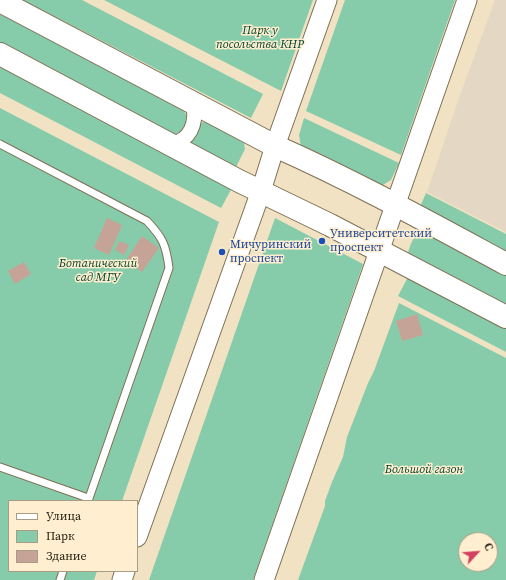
<!DOCTYPE html>
<meta charset="utf-8">
<style>
body{margin:0}
#map{position:relative;width:506px;height:580px;overflow:hidden;background:#f1e2c3;font-family:"Source Serif 4",serif}
canvas{display:block}
.legend{position:absolute;left:8px;top:500px;width:130px;height:72px;box-sizing:border-box;background:#ffefd0;border:1px solid #a89c85;margin:0;padding:5px 7px;list-style:none;font-size:12px;color:#262015}
.legend li{display:flex;align-items:center;gap:8px;height:20px}
.legend b{width:20px;border:1px solid #a89c85}
.north{position:absolute;left:458px;top:532px;width:40px;height:40px;box-sizing:border-box;background:#ffefd0;border:1px solid #a89c85;border-radius:50%;rotate:64deg;font-size:11px;font-weight:700;line-height:16px;text-align:center;color:#262015}
.north::after{content:'';display:block;margin:auto;width:14px;height:18px;background:#d2425d;clip-path:polygon(50% 0,100% 100%,50% 72%,0 100%)}
</style>
<div id="map">
<canvas width="506" height="580"></canvas>
<ul class="legend">
<li><b style="height:5px;background:#fff"></b>Улица</li>
<li><b style="height:11px;background:#87ccaa"></b>Парк</li>
<li><b style="height:11px;background:#c5a397"></b>Здание</li>
</ul>
<div class="north">С</div>
</div>
<script>
const ctx = document.querySelector('canvas').getContext('2d');
ctx.lineJoin = 'round';
function paint(path, color) {
  ctx.fillStyle = color;
  ctx.fill(path, 'evenodd');
}
function trace(path, color, width, dash) {
  ctx.strokeStyle = color;
  ctx.lineWidth = width;
  ctx.lineCap = dash ? 'butt' : 'round';
  ctx.setLineDash(dash || []);
  ctx.stroke(path);
}
function write(font, color, halo, rows, align = 'center') {
  ctx.font = font + ' "Source Serif 4",serif';
  ctx.lineWidth = 3;
  ctx.setLineDash([]);
  ctx.textBaseline = 'middle';
  ctx.strokeStyle = halo;
  ctx.fillStyle = color;
  for (const [text, x, y, turn = 0] of rows) {
    ctx.save();
    ctx.translate(x, y);
    ctx.rotate((+turn || 0) * Math.PI / 180);
    ctx.textAlign = isNaN(turn) ? turn : align;
    if (halo) ctx.strokeText(text, 0, 0);
    ctx.fillText(text, 0, 0);
    ctx.restore();
  }
}
paint(new Path2D(`
 M 495,0 L 506,0 L 506,232 L 427,192 L 459,98 Z`), '#e4d8c4');
paint(new Path2D(`
 M 23,0 L 82,0 L 263,94 L 251,118 Z
 M 104,0 L 313,0 L 281,91 Z
 M 345,0 L 455,0 L 401,155 L 306,111 Z
 M 0,14 L 182,109 C 189,116 188,122 185,131 L 174,136 L 0,45 Z
 M 0,65 L 233,186 L 221,208 L 0,93 Z
 M 0,108 L 219,222 L 122,501 L 9,501 L 9,571 L 97,571 L 94,580 L 0,580 Z
 M 304,118 L 399,163 L 391,180 L 381,186 L 301,147 L 299,135 Z
 M 203,122 L 206,122 L 244,143 L 245,149 L 236,167 L 235,168 L 192,146 L 191,141 L 199,124 Z
 M 426,193 L 506,234 L 506,254 L 419,209 Z
 M 275,218 L 363,264 L 253,580 L 149,580 Z
 M 424,231 L 506,274 L 506,309 L 408,253 C 410,245 414,233 424,231 Z
 M 410,273 L 506,324 L 506,352 L 398,296 Z
 M 399,303 L 506,358 L 506,580 L 298,580 L 325,506 L 325,501 L 332,482 L 343,457 L 347,437 L 368,383 L 374,371 ZM 466,540 L 490,540 L 490,564 L 466,564 Z`), '#87ccaa');
paint(new Path2D(`
 M 107,218 L 122,225 L 109,255 L 94,248 Z
 M 142,236 L 159,248 L 142,272 L 126,260 Z
 M 119,241 L 129,245 L 124,255 L 115,250 Z
 M 24,262 L 31,274 L 15,284 L 8,271 Z
 M 417,314 L 423,335 L 402,341 L 396,321 Z`), '#c5a397');
const lane = new Path2D(`
 M 0,144 L 147,221 C 163,238 166,245 169,268 L 88,501
 M 0,467 L 88,498
 M 60,580 L 63,571`);
const street = new Path2D(`
 M 168,143 C 171,143 175,143 178,142 C 194,135 197,116 192,103`);
const secondary = new Path2D(`
 M 137,537 L 261,191 L 275,146 L 327,0
 M 122,580 L 125,571
 M 264,580 L 467,0`);
const primary = new Path2D(`
 M 0,1 L 275,146 C 354,181 430,223 506,264
 M 0,54 L 239,181 L 330,225 L 506,317`);
trace(lane, '#7e7055', 9);
trace(street, '#7e7055', 16);
trace(secondary, '#7e7055', 21);
trace(primary, '#7e7055', 24);
trace(lane, '#fff', 7);
trace(street, '#fff', 14);
trace(secondary, '#fff', 19);
trace(primary, '#fff', 22);
for (const [x, y, r, color] of [
 [322,241,4,"#1a4fb4"],
 [222,252,4,"#1a4fb4"]
]) {
  const dot = new Path2D();
  dot.arc(x, y, r, 0, 2 * Math.PI);
  ctx.fillStyle = color;
  ctx.fill(dot);
  trace(dot, '#ffefd0', 1.5);
}
write('italic 12px', '#00412a', '#ffefd0', [
 ["Парк у",260,31],
 ["посольства КНР",260,45],
 ["Ботанический",98,264],
 ["сад МГУ",98,278],
 ["Большой газон",424,470]
]);
write('12px', '#164399', '#ffefd0', [
 ["Университетский",330,234],
 ["проспект",330,248],
 ["Мичуринский",230,245],
 ["проспект",230,259]
], 'left');
</script>
